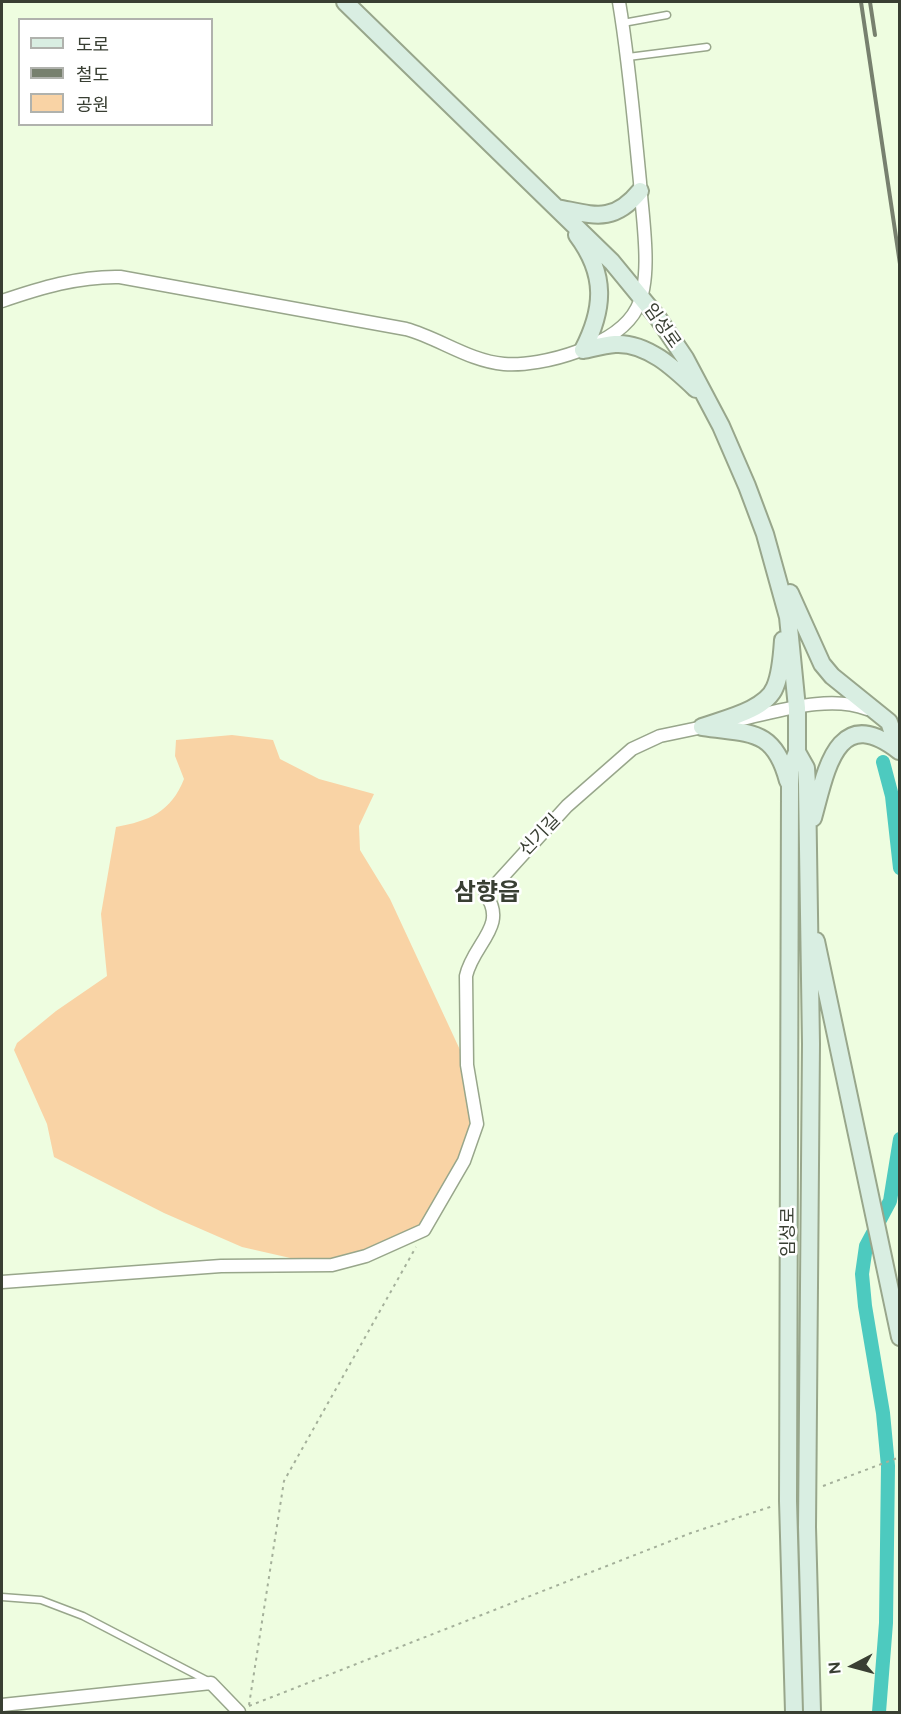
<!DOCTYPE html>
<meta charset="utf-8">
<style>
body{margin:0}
#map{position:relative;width:901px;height:1714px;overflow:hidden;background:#eefde0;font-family:Figtree,"Noto Sans KR",sans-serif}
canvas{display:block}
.frame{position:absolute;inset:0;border:3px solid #393f33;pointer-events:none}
.legend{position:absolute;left:18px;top:18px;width:195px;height:108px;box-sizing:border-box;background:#fff;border:2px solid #b0b2ad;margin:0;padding:8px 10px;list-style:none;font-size:18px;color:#393f33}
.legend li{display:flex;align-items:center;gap:12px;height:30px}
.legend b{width:30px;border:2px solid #b0b2ad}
.north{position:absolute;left:823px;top:1636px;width:60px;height:60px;-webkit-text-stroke:4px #fff;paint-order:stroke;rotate:264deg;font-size:16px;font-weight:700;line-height:24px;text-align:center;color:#393f33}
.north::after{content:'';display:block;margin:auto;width:21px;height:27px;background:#393f33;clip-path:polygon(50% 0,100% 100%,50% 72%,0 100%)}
</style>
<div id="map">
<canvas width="901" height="1714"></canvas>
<div class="frame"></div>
<ul class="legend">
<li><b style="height:8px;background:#d9eee2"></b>도로</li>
<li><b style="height:8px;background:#77806e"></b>철도</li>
<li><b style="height:16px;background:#f9d3a5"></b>공원</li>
</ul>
<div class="north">N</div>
</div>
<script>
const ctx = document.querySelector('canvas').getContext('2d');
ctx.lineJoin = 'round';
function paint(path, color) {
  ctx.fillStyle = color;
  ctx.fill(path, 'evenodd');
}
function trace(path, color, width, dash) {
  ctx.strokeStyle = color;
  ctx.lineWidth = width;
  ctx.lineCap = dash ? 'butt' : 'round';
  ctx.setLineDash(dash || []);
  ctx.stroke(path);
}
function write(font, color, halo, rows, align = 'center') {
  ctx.font = font + ' Figtree,"Noto Sans KR",sans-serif';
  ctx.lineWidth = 5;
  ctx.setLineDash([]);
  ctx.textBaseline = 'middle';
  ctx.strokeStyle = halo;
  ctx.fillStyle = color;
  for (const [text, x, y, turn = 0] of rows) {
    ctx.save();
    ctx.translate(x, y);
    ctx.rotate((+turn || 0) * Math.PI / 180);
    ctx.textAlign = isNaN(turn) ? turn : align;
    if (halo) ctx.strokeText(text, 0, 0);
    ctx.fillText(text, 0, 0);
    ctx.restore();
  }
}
paint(new Path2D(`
 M 232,735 L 273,740 L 280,759 L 319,779 L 374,794 L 359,826 L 360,850 L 390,899 L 467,1065 L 477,1124 L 424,1230 L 321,1265 L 242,1247 L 164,1213 L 54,1157 L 47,1124 L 14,1050 L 17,1043 L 56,1011 L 107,976 L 101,914 L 116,827 C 149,821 171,812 184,779 L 175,756 L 176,740 Z`), '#f9d3a5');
trace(new Path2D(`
 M 883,762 L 892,796 L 900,868
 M 879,1712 L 886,1623 L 888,1466 L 883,1413 L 865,1306 L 862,1274 L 866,1246 L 890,1201 L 900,1139`), '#4dcabf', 14);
const lane = new Path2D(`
 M 623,23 L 667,15
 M 628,57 L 707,47
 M 2,1597 L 41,1600 L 83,1616 L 208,1681`);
const street = new Path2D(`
 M 2,301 C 40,288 79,276 120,277 L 406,329 C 439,338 469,361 504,364 C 542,367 618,346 637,308 C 653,277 642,217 640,182 C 634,122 629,61 619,2
 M 737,720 C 777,712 828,694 867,709
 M 2,1282 L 221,1266 L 332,1265 L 366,1256 L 424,1230 L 464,1161 L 477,1124 L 467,1065 L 466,976 C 473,944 508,926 486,895 L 567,806 L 632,749 L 660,736 L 708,726
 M 2,1705 L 211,1683 L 239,1712`);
const secondary = new Path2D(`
 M 345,2 L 612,262 L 658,318 L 685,358 L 721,426 L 747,486 L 765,534 L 788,617 L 797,708 L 797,752 L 790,770 L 790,790 L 788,1501 L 794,1712
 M 557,208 C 594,215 613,224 640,191
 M 577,235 C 607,275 604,309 583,350
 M 583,350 C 593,348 604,345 615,344 C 647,342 675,369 696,389
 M 790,593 L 822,664 L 832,676 L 889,722 L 899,751
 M 702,727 C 724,719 766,710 775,687 C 781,673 782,655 783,640
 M 703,727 C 750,734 774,728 788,781
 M 797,752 L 806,768 L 807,784 L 811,1044 L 807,1527 L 812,1712
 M 813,818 C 826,772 836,702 899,751
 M 816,941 L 900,1337`);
trace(lane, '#98a68b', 9);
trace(street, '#98a68b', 15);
trace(secondary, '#98a68b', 20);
trace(new Path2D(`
 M 823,1486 L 900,1457
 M 249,1705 L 284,1481 L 416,1247
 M 249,1706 L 691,1533 L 773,1506`), '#a4b09a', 2, [3, 4.5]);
trace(lane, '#fff', 6);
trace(street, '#fff', 12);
trace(secondary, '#d9eee2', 16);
trace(new Path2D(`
 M 861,2 L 900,264
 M 870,2 L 875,35`), '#77806e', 4);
write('18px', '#393f33', '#fff', [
 ["임성로",662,326,55],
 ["신기길",540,835,-46],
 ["임성로",789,1232,-90]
]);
write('bold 24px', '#393f33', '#fff', [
 ["삼향읍",487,893]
]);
</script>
